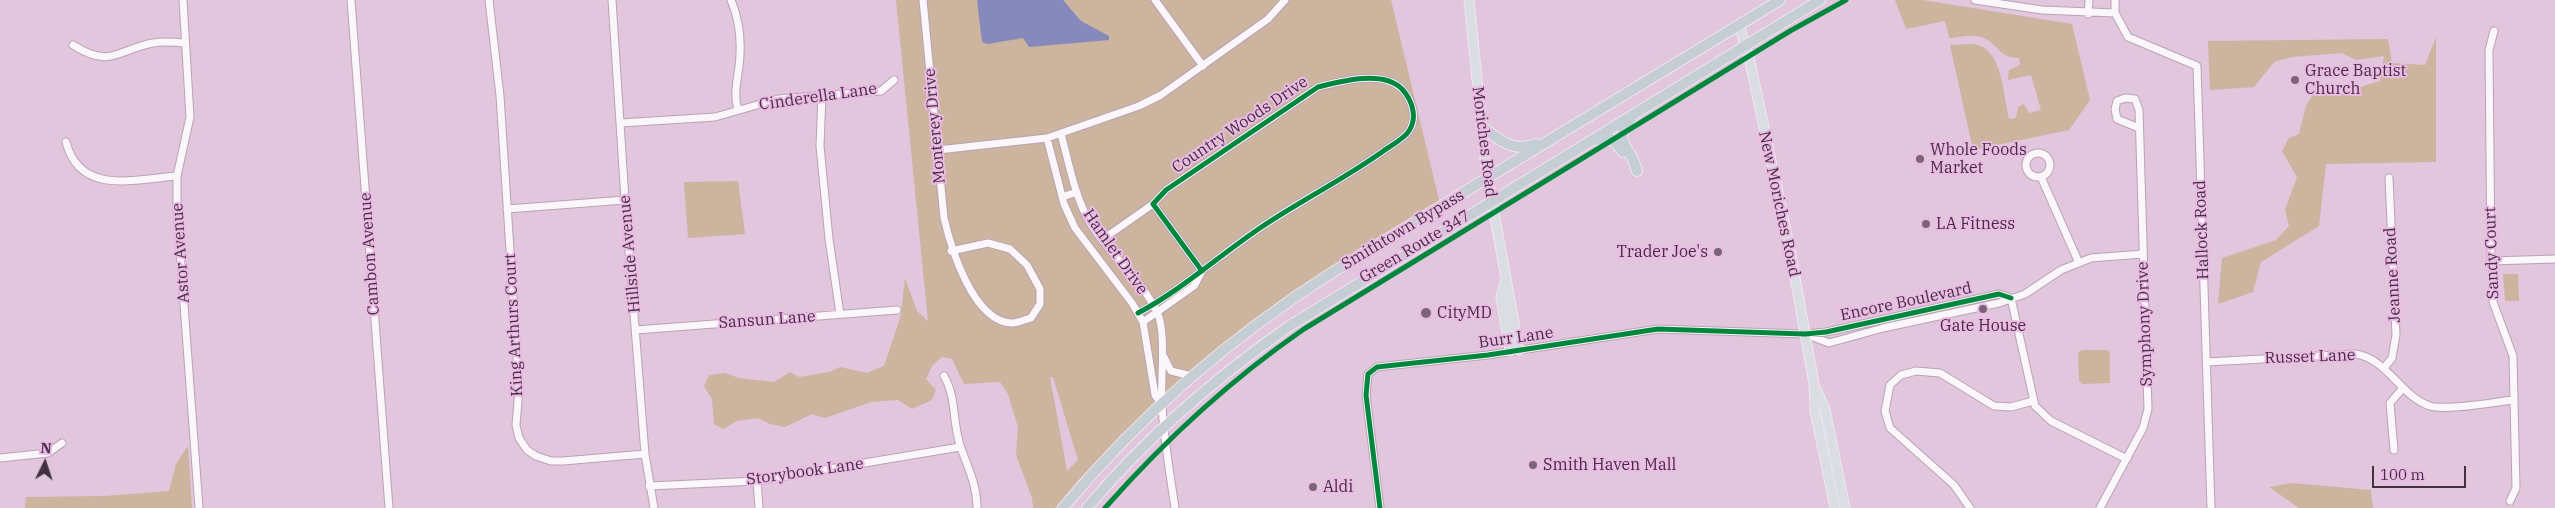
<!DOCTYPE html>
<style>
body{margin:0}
#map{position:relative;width:2555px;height:508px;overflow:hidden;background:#e1c6dd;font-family:"IBM Plex Serif",serif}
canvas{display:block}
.north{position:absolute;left:20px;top:438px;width:50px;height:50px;-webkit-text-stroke:4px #ecbbe5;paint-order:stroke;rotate:4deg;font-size:14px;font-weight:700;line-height:20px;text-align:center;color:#422f40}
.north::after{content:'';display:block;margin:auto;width:18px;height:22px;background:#422f40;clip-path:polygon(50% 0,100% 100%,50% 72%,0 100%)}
.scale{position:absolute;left:2372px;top:466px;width:94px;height:22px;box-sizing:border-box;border:2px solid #422f40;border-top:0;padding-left:6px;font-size:15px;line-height:18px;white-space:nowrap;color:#422f40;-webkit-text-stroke:4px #ecbbe5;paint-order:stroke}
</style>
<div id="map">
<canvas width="2555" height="508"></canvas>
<div class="north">N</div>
<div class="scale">100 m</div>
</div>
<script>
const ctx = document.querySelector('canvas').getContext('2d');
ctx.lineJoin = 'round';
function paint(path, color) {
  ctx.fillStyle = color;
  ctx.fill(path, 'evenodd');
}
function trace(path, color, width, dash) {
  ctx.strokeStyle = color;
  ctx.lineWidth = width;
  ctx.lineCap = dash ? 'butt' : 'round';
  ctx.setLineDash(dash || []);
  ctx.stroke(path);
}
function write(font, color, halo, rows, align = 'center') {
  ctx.font = font + ' "IBM Plex Serif",serif';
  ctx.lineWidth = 4;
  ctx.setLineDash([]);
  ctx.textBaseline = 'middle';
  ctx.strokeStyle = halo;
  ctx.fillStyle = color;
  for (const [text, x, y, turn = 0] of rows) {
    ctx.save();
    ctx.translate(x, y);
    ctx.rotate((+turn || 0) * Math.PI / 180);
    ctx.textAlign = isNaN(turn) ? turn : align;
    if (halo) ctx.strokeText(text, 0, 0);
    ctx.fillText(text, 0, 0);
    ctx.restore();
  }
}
paint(new Path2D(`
 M 896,0 L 1391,0 L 1440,204 L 1226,345 L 1083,478 L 1082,476 L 1055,508 L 1033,508 L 1032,498 L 1016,455 L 1018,427 L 1008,394 L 1000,382 L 964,384 L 952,359 L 942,357 L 932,366 L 926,379 L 936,390 L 932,400 L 912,409 L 898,400 L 871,402 L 825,418 L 812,414 L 785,427 L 770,424 L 758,418 L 737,421 L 723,429 L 714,424 L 712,399 L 704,386 L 709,375 L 725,373 L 739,378 L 774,382 L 790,372 L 799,377 L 829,372 L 840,367 L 867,373 L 884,366 L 901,315 L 905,278 L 917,311 L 928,321 ZM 1050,377 L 1053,377 L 1078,460 L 1067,471 Z
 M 1895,0 L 1923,0 L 2072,24 L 2090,100 L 2069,130 L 1973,150 L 1950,45 C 1959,45 1969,43 1978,45 C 2002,51 2004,98 2009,119 L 2016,118 L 2018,107 L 2024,104 L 2029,113 L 2041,110 L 2031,75 L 2008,80 L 2009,70 L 2020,65 L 2019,58 C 2000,59 1997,42 1981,37 C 1971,34 1959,37 1949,38 L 1945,21 L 1906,29 Z
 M 2436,37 L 2436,162 L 2326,164 L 2319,226 L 2261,262 L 2253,292 L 2218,304 L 2222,258 L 2276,240 L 2289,226 L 2285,210 L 2297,177 L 2282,151 L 2289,138 L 2299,134 L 2306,106 L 2315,91 L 2341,93 L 2380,81 L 2384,56 L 2356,60 L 2342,53 L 2292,57 L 2274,62 L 2254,87 L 2210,90 L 2208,41 L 2388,39 L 2392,63 L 2425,65 Z
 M 738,181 L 745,234 L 688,238 L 684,182 Z
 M 2518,274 L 2519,301 L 2505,301 L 2503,274 Z
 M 2082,350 L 2107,350 L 2110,352 L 2110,383 L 2082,384 L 2079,381 L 2078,353 Z
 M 188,446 L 192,508 L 25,508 L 26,497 L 104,496 L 169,491 L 176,464 Z
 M 2292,483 L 2371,490 L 2373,508 L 2299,508 L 2269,487 Z`), '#ccb49e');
paint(new Path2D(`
 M 977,0 L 1063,0 L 1081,21 L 1109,36 L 1109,40 L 1029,47 L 1023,38 L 988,44 L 982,42 Z`), '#8589bb');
const minor = new Path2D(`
 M 183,0 L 190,117 L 177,176 L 177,210 L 199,508
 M 351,0 L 389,508
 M 489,0 L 500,96 L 519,389 L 516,425 L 519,438 L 527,450 L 536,456 L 551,461 L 563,461 L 645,454
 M 612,0 L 625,200 L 645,454 L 654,508
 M 731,0 C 738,17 741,35 740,53 C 740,74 732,90 738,110
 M 923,0 L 944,218 C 951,248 973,322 1012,323 C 1018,323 1026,319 1031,318 L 1040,304 L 1040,289 L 1027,265 L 1010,249 L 988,243 L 951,251
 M 1155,0 L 1203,66
 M 1975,0 L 2042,10 L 2115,13
 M 2115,0 L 2115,13 L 2128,37 L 2197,66 L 2211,508
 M 2088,14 L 2089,0
 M 2494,31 L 2489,50 L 2491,261 L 2493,271 L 2493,302 L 2513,356 L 2516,488 L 2510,501
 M 73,45 C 111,69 116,50 153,43 C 163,41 175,42 185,43
 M 822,95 L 820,146 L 829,239 L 840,314
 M 621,123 L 715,117 L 778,99 L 881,91 L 894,80
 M 1061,134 C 1069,163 1074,194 1089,221 C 1108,254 1140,277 1157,312 C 1167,332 1160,383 1162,406 C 1164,440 1170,474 1175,508
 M 1047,138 L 1064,204 L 1075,228 L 1132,303 L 1143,322 L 1155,395 L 1161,404
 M 66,142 C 80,196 134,179 177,176
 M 938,150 L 1047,138 L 1139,106 L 1161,95 L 1268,19 L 1285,0
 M2026 165a12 12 0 1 1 24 0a12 12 0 1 1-24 0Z
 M 2041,177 L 2079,263
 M 1062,197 L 1077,192
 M 507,209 L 625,200
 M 1103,239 L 1153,204
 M 2491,261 L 2555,259
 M 2011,298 L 2035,406 L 2051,421 L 2127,459
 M 1138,313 C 1183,289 1221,254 1263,226 C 1302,200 1344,179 1382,152 C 1390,146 1404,139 1409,131 C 1418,117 1412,100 1402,89 C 1383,70 1342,81 1318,87 L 1166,190 L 1153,204 L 1202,271
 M 1143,322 L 1194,286 L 1202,271
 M 636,330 L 897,310
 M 1808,335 L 1829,343 L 1883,328 L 1999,303 L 2025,294 L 2061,270 L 2091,258 L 2143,254
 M 1164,357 L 1171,371 L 1192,376
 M 2207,362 L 2355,354 C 2387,358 2400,396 2430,406 C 2446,411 2494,402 2514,400
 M 2384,368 L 2392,358 L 2396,335 L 2389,178
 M 944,376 C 957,398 952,424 961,448 C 968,468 977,485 977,508
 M 2394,450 L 2390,403 L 2403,388
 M 0,458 L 48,453 L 62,443
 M 757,481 L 759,508
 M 649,486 L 757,481 L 960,447
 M 1380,508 L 1366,395 L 1368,374 L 1377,367 L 1488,355 L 1658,329 L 1805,334 L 1826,332 L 1999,294 L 2011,298
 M 1970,508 L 1954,485 L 1890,428 L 1885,411 L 1890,385 L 1901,375 L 1916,371 L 1940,373 L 1994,406 L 2011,407 L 2033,401
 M 2100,508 L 2143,428 L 2148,409 L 2139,110 L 2135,99 L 2125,98 L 2117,101 L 2115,109 L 2117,119 L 2139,128`);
const major = new Path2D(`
 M 1469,0 L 1486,168 L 1519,350
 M 1739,25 L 1749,57 L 1790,249 L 1814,384 L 1815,411 L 1835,508
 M 1505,283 L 1501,297 L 1510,351
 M 1816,389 L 1825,409 L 1845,508`);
const highway = new Path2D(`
 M 1631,119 C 1611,142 1631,146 1637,171
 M 1481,126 C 1500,140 1512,153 1536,144
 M 1594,140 L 1612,139 L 1623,152
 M 1063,508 C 1141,414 1233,335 1336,270 L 1780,0
 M 1087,508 C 1145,439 1214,379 1288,327 L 1820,0`);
trace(minor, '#b8a3b5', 9);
trace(major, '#f2e5f0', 11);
trace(highway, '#f2e5f0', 12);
trace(minor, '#faf6fa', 7);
trace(major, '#dadee3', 9);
trace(highway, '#c5ced4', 10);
trace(new Path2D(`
 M 1138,313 C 1183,289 1221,254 1263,226 C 1302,200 1344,179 1382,152 C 1390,146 1404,139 1409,131 C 1418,117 1412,100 1402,89 C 1383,70 1342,81 1318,87 L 1166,190 L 1153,204 L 1202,271
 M 1105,508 C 1165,440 1230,380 1304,329 L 1790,31 L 1846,0
 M 1380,508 L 1366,395 L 1368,374 L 1377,367 L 1488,355 L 1658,329 L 1805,334 L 1826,332 L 1999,294 L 2011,298`), '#00873e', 5);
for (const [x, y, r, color] of [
 [2295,80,5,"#7a6477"],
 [1920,159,5,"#7a6477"],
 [1926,224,5,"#7a6477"],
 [1718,252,5,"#7a6477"],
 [1983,309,5,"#7a6477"],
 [1426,313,6,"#7a6477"],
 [1533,465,5,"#7a6477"],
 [1313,487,5,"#7a6477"]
]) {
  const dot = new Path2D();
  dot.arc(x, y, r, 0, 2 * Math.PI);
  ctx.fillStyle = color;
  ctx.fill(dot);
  trace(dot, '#ecbbe5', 2);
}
write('16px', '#422f40', '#ecbbe5', [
 ["Grace Baptist",2305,71],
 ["Church",2305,89],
 ["Whole Foods",1930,150],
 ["Market",1930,168],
 ["LA Fitness",1936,224],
 ["Trader Joe's",1708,252,"right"],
 ["CityMD",1437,313],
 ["Gate House",1983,326,"center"],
 ["Smith Haven Mall",1543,465],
 ["Aldi",1323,487]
], 'left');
write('16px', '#422f40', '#ecbbe5', [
 ["Cinderella Lane",818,97,-8],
 ["Country Woods Drive",1240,125,-34],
 ["Monterey Drive",935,126,-95],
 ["Moriches Road",1484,142,83],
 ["New Moriches Road",1779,204,78],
 ["Smithtown Bypass",1403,230,-31],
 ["Hallock Road",2202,230,-92],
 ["Green Route 347",1415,247,-31],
 ["Hamlet Drive",1115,252,55],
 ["Astor Avenue",181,253,-94],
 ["Sandy Court",2492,253,-92],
 ["Cambon Avenue",370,254,-94],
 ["Hillside Avenue",630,254,-95],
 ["Jeanne Road",2393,275,-93],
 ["Encore Boulevard",1906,302,-12],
 ["Sansun Lane",767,320,-4],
 ["Symphony Drive",2145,324,-92],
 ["King Arthurs Court",514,325,-93],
 ["Burr Lane",1516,338,-8],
 ["Russet Lane",2310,357,-2],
 ["Storybook Lane",805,472,-8]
]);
</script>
